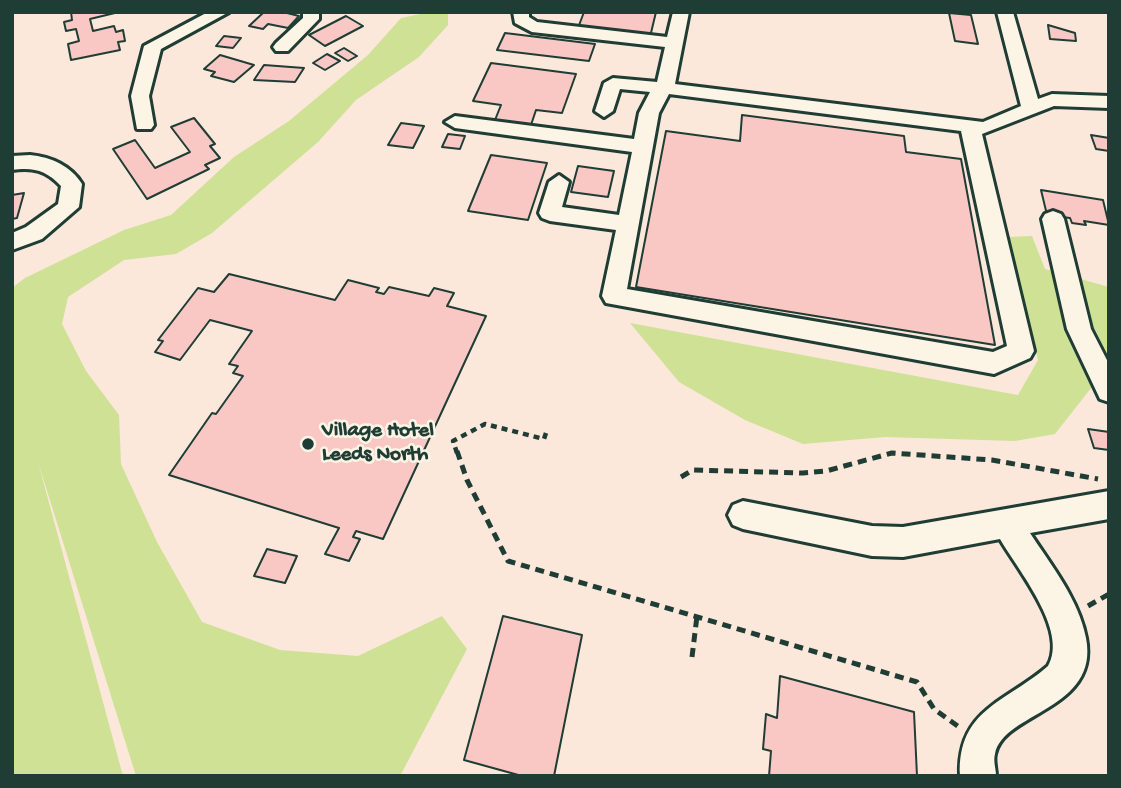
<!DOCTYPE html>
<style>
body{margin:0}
#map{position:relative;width:1121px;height:788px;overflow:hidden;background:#fbe8db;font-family:"Gochi Hand",sans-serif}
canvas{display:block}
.frame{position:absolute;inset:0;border:14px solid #1f3d34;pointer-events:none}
</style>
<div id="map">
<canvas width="1121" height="788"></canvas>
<div class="frame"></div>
</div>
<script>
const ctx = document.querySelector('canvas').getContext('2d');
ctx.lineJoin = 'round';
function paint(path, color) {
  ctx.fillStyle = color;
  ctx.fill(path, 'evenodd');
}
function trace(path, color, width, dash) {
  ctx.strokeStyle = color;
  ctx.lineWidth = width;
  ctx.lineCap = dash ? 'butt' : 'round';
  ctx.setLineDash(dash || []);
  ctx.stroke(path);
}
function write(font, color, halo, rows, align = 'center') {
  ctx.font = font + ' "Gochi Hand",sans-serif';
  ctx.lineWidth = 5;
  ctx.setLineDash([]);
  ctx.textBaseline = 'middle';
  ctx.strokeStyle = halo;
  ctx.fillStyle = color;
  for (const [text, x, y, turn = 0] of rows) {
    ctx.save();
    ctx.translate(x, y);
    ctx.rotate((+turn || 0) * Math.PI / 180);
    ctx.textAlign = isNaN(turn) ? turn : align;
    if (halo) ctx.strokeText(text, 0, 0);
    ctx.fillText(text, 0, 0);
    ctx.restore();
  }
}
paint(new Path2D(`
 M 430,12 L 448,12 L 448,25 L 419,57 L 356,100 L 318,142 L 212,233 L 176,254 L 124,260 L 68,297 L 62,324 L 86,371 L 119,415 L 121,464 L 157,542 L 202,622 L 280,650 L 358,656 L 442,616 L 467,649 L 400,776 L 136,776 L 38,462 L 123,776 L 12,776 L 12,288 L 25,278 L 124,230 L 171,215 L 234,157 L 289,121 L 368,55 L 401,18 Z
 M 1032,236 L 1045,269 L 1109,287 L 1109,383 L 1095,383 L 1055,434 L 1015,441 L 885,437 L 803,444 L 745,420 L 679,382 L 630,323 L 1018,395 L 1038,360 L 1009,237 Z`), '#cee195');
const building = new Path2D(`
 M 71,12 L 119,12 L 90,19 L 93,31 L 114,26 L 116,32 L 123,30 L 125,41 L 118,42 L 120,50 L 71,60 L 68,44 L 79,41 L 76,29 L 66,31 L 64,22 L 72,20 Z
 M 264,12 L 283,12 L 299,16 L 288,28 L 268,24 L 263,29 L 249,26 Z
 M 584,12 L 656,12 L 650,37 L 578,28 Z
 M 949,13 L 971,15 L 978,44 L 955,41 Z
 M 346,16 L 363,26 L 325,46 L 309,35 Z
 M 1048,25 L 1075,33 L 1076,41 L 1050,39 Z
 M 505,33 L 595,44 L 589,61 L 497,50 Z
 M 224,36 L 241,38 L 233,48 L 216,46 Z
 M 344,48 L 357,56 L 348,61 L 335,53 Z
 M 327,54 L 340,61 L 325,70 L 313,63 Z
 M 220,55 L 254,65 L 234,82 L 211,76 L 215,72 L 204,69 Z
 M 491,63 L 576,74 L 562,113 L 536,110 L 531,125 L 495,120 L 501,105 L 473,101 Z
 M 264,65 L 304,68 L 295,82 L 254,80 Z
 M 742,115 L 904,136 L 906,152 L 961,159 L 995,345 L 636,287 L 666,131 L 740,141 Z
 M 194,118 L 215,144 L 210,146 L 220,158 L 205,165 L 209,169 L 147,199 L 113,149 L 135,140 L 155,168 L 190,152 L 171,127 Z
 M 401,123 L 424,126 L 413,148 L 388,145 Z
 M 448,134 L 465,136 L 460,149 L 442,147 Z
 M 1091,135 L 1109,138 L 1109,151 L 1096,149 Z
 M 491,155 L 547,163 L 528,220 L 468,211 Z
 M 578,166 L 614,171 L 608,197 L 571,192 Z
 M 1041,190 L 1103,200 L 1109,225 L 1084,221 L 1086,225 L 1072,223 L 1070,218 L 1047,215 Z
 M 24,193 L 17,218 L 12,219 L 12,195 Z
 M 229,274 L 335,300 L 348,280 L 379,288 L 376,292 L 384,294 L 389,287 L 429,296 L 434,288 L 454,293 L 447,306 L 486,316 L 383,539 L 356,531 L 353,537 L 360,539 L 349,561 L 325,554 L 339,528 L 169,475 L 212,413 L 216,414 L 243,376 L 233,373 L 238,366 L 229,364 L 252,331 L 210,320 L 180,360 L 155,352 L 163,341 L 158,340 L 198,288 L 214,292 Z
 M 1088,429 L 1109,432 L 1109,450 L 1094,448 Z
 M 267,549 L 297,556 L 285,583 L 254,576 Z
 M 503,616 L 582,635 L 554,776 L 522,776 L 464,760 Z
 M 780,676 L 914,712 L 917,776 L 769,776 L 771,751 L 763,749 L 766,714 L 777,718 Z`);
paint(building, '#f9c8c4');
trace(building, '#1f3d34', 2);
const minor = new Path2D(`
 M 208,12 L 229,12 L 161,49 L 149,96 L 154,125 L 151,129 L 137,129 L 131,96 L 144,46 Z
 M 303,12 L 319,12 L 319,19 L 288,51 L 276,51 L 273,47 L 276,43 L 303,18 Z
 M 513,12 L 529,12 L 529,17 L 537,22 L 667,37 L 673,12 L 689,12 L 675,84 L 983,122 L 1021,106 L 997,12 L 1013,12 L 1038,99 L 1052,94 L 1109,96 L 1109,108 L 1054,106 L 982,134 L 1034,351 L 1030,358 L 994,374 L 606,303 L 602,296 L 616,230 L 550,221 L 542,218 L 539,213 L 549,182 L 559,175 L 569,182 L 562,207 L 619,215 L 632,152 L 455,128 L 445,122 L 455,116 L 634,139 L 639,113 L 650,92 L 620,89 L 613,111 L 604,117 L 595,111 L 604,83 L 613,78 L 657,82 L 665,47 L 532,32 L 515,23 ZM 669,94 L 961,131 L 1007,346 L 993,352 L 627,289 L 659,113 Z
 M 30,155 C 51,157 71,166 82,184 L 79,207 L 42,239 L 12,250 L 12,233 L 26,227 L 58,204 L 61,186 C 46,170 33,167 12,170 L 12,156 Z
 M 1053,211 L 1061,214 L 1064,219 L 1091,329 L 1109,364 L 1109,402 L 1100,399 L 1067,329 L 1042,219 L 1045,214 Z
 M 1109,491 L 1109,519 L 1030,533 C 1051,565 1079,600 1086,638 C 1100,710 1003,712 995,754 C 993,761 996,769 996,776 L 960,776 C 957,709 1007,702 1048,666 C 1069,631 1018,570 1000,539 L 903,557 L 872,556 L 743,529 L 733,525 L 728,515 L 733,505 L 743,501 L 872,526 L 903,527 Z`);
trace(minor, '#1f3d34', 6);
trace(new Path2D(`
 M 457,453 L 453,441 L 485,424 L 544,439 L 546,433`), '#1f3d34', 4.5, [6, 5]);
trace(new Path2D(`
 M 457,451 L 467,480 L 508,561 L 917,682 L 934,709 L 959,727
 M 681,477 L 693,470 L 803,473 L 826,471 L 892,453 L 992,460 L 1098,479
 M 1088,606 L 1109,594
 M 692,657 L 697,616`), '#1f3d34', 5, [9, 6]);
paint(minor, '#fcf5e5');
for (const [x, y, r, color] of [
 [308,444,7,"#1f3d34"]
]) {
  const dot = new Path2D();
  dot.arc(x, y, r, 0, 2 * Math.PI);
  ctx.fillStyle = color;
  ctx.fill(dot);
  trace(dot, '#fcf5e5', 2.5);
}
write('bold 21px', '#1f3d34', '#fcf5e5', [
 ["Village Hotel",322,432],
 ["Leeds North",322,456]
], 'left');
</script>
